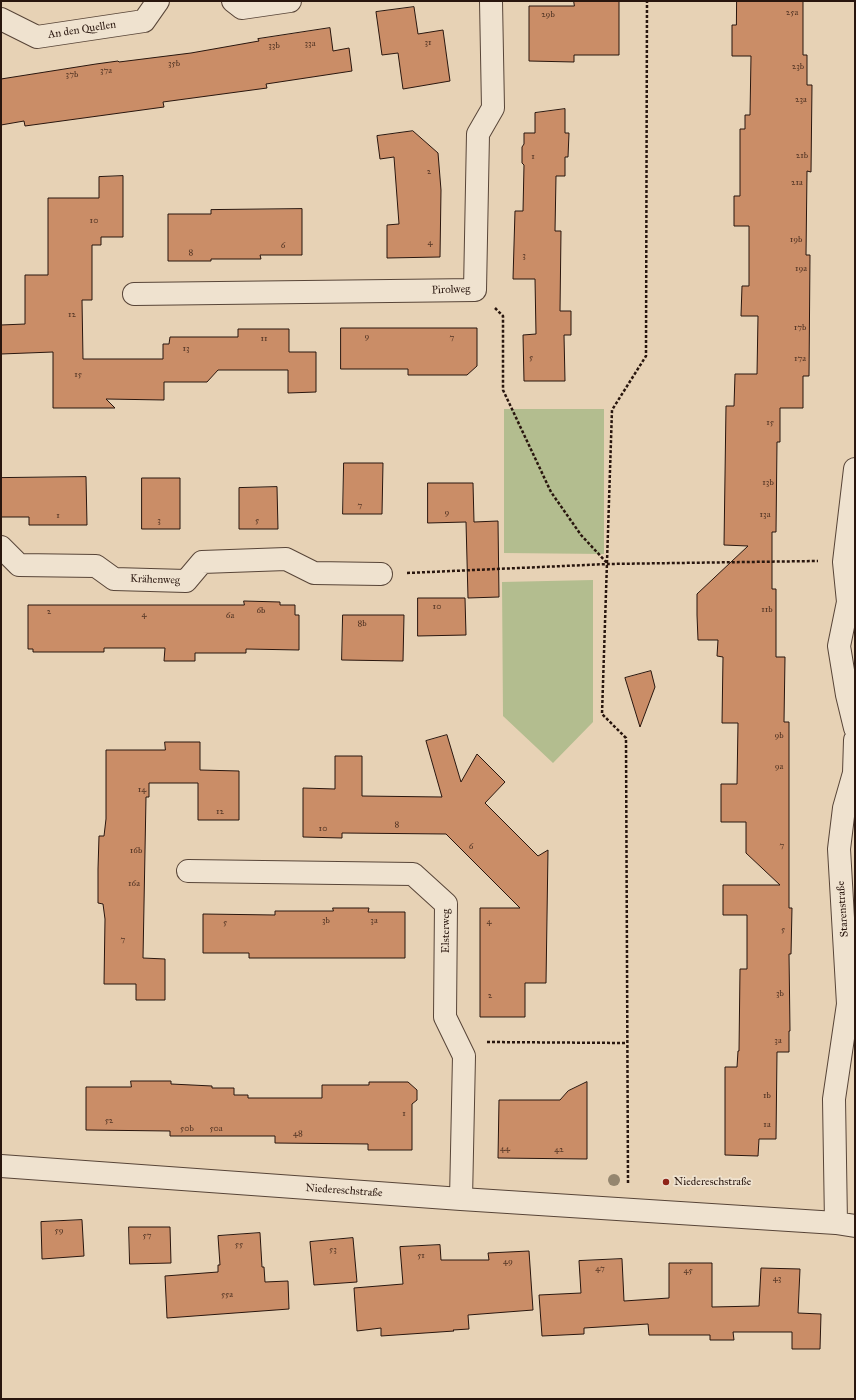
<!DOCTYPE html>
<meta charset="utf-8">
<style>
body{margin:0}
#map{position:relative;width:856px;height:1400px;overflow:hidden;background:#e7d2b5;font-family:"IM FELL Great Primer",serif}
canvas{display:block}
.frame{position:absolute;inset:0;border:2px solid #29160e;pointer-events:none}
</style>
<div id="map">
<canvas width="856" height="1400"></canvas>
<div class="frame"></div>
</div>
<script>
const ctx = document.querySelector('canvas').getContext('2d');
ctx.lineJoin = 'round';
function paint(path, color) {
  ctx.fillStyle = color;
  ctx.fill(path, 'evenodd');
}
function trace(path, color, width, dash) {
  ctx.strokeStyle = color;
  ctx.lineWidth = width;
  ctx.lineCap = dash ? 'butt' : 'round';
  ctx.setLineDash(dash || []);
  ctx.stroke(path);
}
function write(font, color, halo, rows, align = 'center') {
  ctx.font = font + ' "IM FELL Great Primer",serif';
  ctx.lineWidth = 3.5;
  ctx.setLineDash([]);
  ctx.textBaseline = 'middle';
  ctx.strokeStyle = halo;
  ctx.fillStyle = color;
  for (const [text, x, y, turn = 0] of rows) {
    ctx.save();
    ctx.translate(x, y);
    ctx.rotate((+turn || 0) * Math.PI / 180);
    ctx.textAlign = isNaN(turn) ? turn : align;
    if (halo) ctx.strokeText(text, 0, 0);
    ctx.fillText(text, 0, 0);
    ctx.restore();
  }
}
paint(new Path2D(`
 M 504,409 L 604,409 L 604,554 L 504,553 Z
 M 593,580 L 593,722 L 553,763 L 503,716 L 502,582 Z`), '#b3bd8f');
const building = new Path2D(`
 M 574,1 L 619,1 L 619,55 L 574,55 L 574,62 L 529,61 L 529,6 L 574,6 Z
 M 737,1 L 803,1 L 803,55 L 807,55 L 807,85 L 812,85 L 811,172 L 807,171 L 806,255 L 810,255 L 809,376 L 803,376 L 803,408 L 780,408 L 780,442 L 777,442 L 776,532 L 772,532 L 772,589 L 776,589 L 776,657 L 785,657 L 784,722 L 789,722 L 789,908 L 792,908 L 791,954 L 789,954 L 790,1031 L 789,1031 L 789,1052 L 777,1052 L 776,1139 L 759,1139 L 758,1156 L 725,1155 L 725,1067 L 737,1067 L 738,1051 L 739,1051 L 740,969 L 747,969 L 747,915 L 723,915 L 723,885 L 780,885 L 746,853 L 746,822 L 721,822 L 721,784 L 737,784 L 738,723 L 722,723 L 723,657 L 717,656 L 718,640 L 698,640 L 697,615 L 697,594 L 748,546 L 724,545 L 726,406 L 734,406 L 735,374 L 757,374 L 758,316 L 741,316 L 742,286 L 749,286 L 749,226 L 734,226 L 734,196 L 740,196 L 740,129 L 745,129 L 745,115 L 750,115 L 751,56 L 732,56 L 732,25 L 736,25 Z
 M 414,7 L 418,34 L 443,30 L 450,81 L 403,89 L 398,53 L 382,55 L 376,12 Z
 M 330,28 L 333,51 L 349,48 L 352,71 L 266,84 L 267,88 L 163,102 L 164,107 L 25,126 L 24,121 L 1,125 L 1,79 L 96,64 L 118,61 L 119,62 L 191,53 L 259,41 L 258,39 Z
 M 565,109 L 565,133 L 569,133 L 568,157 L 565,157 L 565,176 L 556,176 L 555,231 L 561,231 L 560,311 L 571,311 L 571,335 L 564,335 L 565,381 L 524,381 L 523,335 L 536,334 L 535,279 L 513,279 L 515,211 L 523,211 L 524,165 L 522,163 L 522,147 L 524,144 L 524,133 L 535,133 L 535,113 Z
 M 413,131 L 438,153 L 441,190 L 440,257 L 387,258 L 387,225 L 399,224 L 394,157 L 380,159 L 377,136 Z
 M 123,176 L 123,237 L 101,237 L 101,245 L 92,245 L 92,300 L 82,300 L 83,359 L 163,359 L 163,344 L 169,344 L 170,337 L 238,337 L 238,329 L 289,329 L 289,352 L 316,352 L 316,392 L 288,393 L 288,370 L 218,370 L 207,382 L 164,382 L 164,400 L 106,399 L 115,408 L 53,408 L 53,352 L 1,354 L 1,325 L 25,324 L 25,275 L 48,275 L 48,198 L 99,198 L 99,177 Z
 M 302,209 L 302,255 L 260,255 L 261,259 L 211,259 L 211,261 L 168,261 L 168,214 L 211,214 L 211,210 Z
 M 341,328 L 477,328 L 477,366 L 467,375 L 408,375 L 408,369 L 341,369 Z
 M 344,463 L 383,463 L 382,514 L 343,514 Z
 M 86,477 L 87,525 L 29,525 L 29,517 L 1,517 L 1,478 Z
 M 142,478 L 180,478 L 180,529 L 142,529 Z
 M 428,483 L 473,483 L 474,522 L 498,521 L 499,597 L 468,598 L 466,522 L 428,523 Z
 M 277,487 L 278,529 L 239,529 L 239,488 Z
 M 418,598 L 465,598 L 466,635 L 418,636 Z
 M 244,601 L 280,602 L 280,605 L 295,605 L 295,615 L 299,615 L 299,650 L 246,649 L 246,653 L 195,653 L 195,661 L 164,661 L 165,648 L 104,648 L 104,652 L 33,652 L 33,649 L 28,649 L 28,605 L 244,605 Z
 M 343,615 L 404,615 L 403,661 L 342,660 Z
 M 651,671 L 655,687 L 640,727 L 625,678 Z
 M 447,735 L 461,782 L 477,754 L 505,782 L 485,803 L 538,856 L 548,850 L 546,983 L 525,983 L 525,1017 L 480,1017 L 480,908 L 520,908 L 446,834 L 342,833 L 342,838 L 303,837 L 303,788 L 335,789 L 335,756 L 362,756 L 362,796 L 442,797 L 426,741 Z
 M 165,742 L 200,742 L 200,770 L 239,771 L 239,820 L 198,820 L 198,783 L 149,783 L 149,797 L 146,797 L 143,958 L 165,959 L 165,1000 L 136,1000 L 136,984 L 104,984 L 105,919 L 103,904 L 98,903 L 98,869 L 99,836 L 104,836 L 106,819 L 106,750 L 165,750 Z
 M 333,908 L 369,908 L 368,912 L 405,912 L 405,958 L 249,958 L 249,953 L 203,953 L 203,914 L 275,915 L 275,911 L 333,911 Z
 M 131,1081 L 171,1081 L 171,1084 L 212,1086 L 212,1088 L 234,1088 L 234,1095 L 248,1095 L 248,1098 L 322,1098 L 322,1085 L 369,1085 L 369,1082 L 408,1082 L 417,1090 L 417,1100 L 412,1104 L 412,1150 L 368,1150 L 368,1144 L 275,1143 L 275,1136 L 170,1136 L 170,1131 L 86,1130 L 86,1087 L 131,1087 Z
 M 587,1082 L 587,1159 L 498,1158 L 499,1100 L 560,1100 L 568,1091 Z
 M 82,1220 L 84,1256 L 42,1259 L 41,1222 Z
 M 129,1227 L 170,1227 L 171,1263 L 130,1264 Z
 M 260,1233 L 262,1267 L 264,1267 L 265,1282 L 288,1281 L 289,1309 L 167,1318 L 165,1276 L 218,1272 L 218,1265 L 220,1265 L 218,1236 Z
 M 353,1238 L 357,1282 L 314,1285 L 310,1242 Z
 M 440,1245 L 441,1260 L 489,1260 L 488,1253 L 529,1251 L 533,1310 L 468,1315 L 469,1329 L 453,1330 L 454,1331 L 381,1336 L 381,1328 L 357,1331 L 354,1288 L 403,1284 L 400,1247 Z
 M 622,1259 L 624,1301 L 669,1298 L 669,1263 L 712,1263 L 712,1307 L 759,1306 L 761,1268 L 800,1269 L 798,1313 L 821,1314 L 820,1349 L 792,1349 L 792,1332 L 733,1332 L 734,1340 L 710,1340 L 710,1335 L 649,1335 L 648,1324 L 584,1328 L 584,1334 L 542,1336 L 539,1295 L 581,1293 L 579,1261 Z`);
paint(building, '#ca8d67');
trace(building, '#29160e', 1);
const minor = new Path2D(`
 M 233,1 L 242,8 L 290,1
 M 1,19 L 37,37 L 144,21 L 158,1
 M 134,294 L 475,290 L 478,134 L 493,108 L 491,1
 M 855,469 L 844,562 L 848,602 L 839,646 L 847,695 L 855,728
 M 1,547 L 19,565 L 96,566 L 114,579 L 186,581 L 202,562 L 286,559 L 314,573 L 381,574
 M 188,871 L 413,874 L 446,904 L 445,1017 L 464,1056 L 461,1199
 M 1,1166 L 461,1199 L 836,1223 L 855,1226
 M 836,1223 L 834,1099 L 848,1004 L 839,849 L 844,808 L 854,773 L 855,740`);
trace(minor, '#584538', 24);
trace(new Path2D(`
 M 495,308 L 503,316 L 503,390 L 551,492 L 581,535 L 607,563
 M 407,573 L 608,564 L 818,561
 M 487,1042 L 627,1043
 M 628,1183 L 626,738 L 602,714 L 612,410 L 646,356 L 647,1`), '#29160e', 2.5, [3, 2]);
trace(minor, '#efe2cf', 22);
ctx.fillStyle = '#95866f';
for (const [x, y] of [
 [614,1180]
]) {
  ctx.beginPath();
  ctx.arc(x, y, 6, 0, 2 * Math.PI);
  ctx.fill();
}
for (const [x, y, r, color] of [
 [666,1182,4,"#8f2418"]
]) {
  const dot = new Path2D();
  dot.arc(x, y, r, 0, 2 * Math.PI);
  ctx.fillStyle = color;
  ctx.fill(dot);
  trace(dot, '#efe2cf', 1.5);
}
write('9px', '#513424', null, [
 ["25a",792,13],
 ["29b",548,15],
 ["31",428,43],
 ["33a",310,44],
 ["33b",274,46],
 ["35b",174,64],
 ["23b",798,67],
 ["37a",106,71],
 ["37b",72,75],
 ["23a",801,100],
 ["21b",802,156],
 ["1",533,157],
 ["2",429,172],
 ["21a",797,183],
 ["10",94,221],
 ["19b",796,240],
 ["4",430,243],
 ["6",283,246],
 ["8",191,253],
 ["3",524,256],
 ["19a",801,269],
 ["12",72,315],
 ["17b",800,328],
 ["9",367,337],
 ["7",452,338],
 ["11",264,339],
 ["13",186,349],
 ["5",531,358],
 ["17a",800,359],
 ["15",78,375],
 ["15",770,423],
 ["13b",768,483],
 ["7",360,506],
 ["9",447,513],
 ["13a",765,515],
 ["1",58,516],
 ["3",159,521],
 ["5",257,521],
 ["10",437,607],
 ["11b",767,610],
 ["6b",261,611],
 ["2",49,612],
 ["4",144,615],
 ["6a",230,616],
 ["8b",362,624],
 ["9b",779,736],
 ["9a",779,767],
 ["14",142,790],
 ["12",220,812],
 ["8",397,825],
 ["10",323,829],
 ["7",782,846],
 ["6",471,847],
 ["16b",136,851],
 ["16a",134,884],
 ["3b",326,921],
 ["3a",374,921],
 ["4",489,922],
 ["5",225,923],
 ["5",783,930],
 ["7",123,940],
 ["3b",780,994],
 ["2",490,996],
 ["3a",778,1041],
 ["1b",767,1096],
 ["1",404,1114],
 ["52",109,1121],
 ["1a",767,1125],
 ["50b",187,1129],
 ["50a",216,1129],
 ["48",298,1134],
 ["44",505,1149],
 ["42",559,1150],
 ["59",59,1231],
 ["57",147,1236],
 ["55",239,1245],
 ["53",333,1250],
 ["51",421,1256],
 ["49",508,1262],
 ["47",600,1269],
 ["45",688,1271],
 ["43",777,1279],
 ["55a",227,1295]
]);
write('11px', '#29160e', '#efe2cf', [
 ["An den Quellen",82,30,-9],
 ["Pirolweg",451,290,-2],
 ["Krähenweg",155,580,2],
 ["Starenstraße",843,909,-94],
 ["Elsterweg",446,931,-90],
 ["Niedereschstraße",344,1191,4]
]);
write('11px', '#29160e', '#efe2cf', [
 ["Niedereschstraße",674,1182]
], 'left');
</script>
